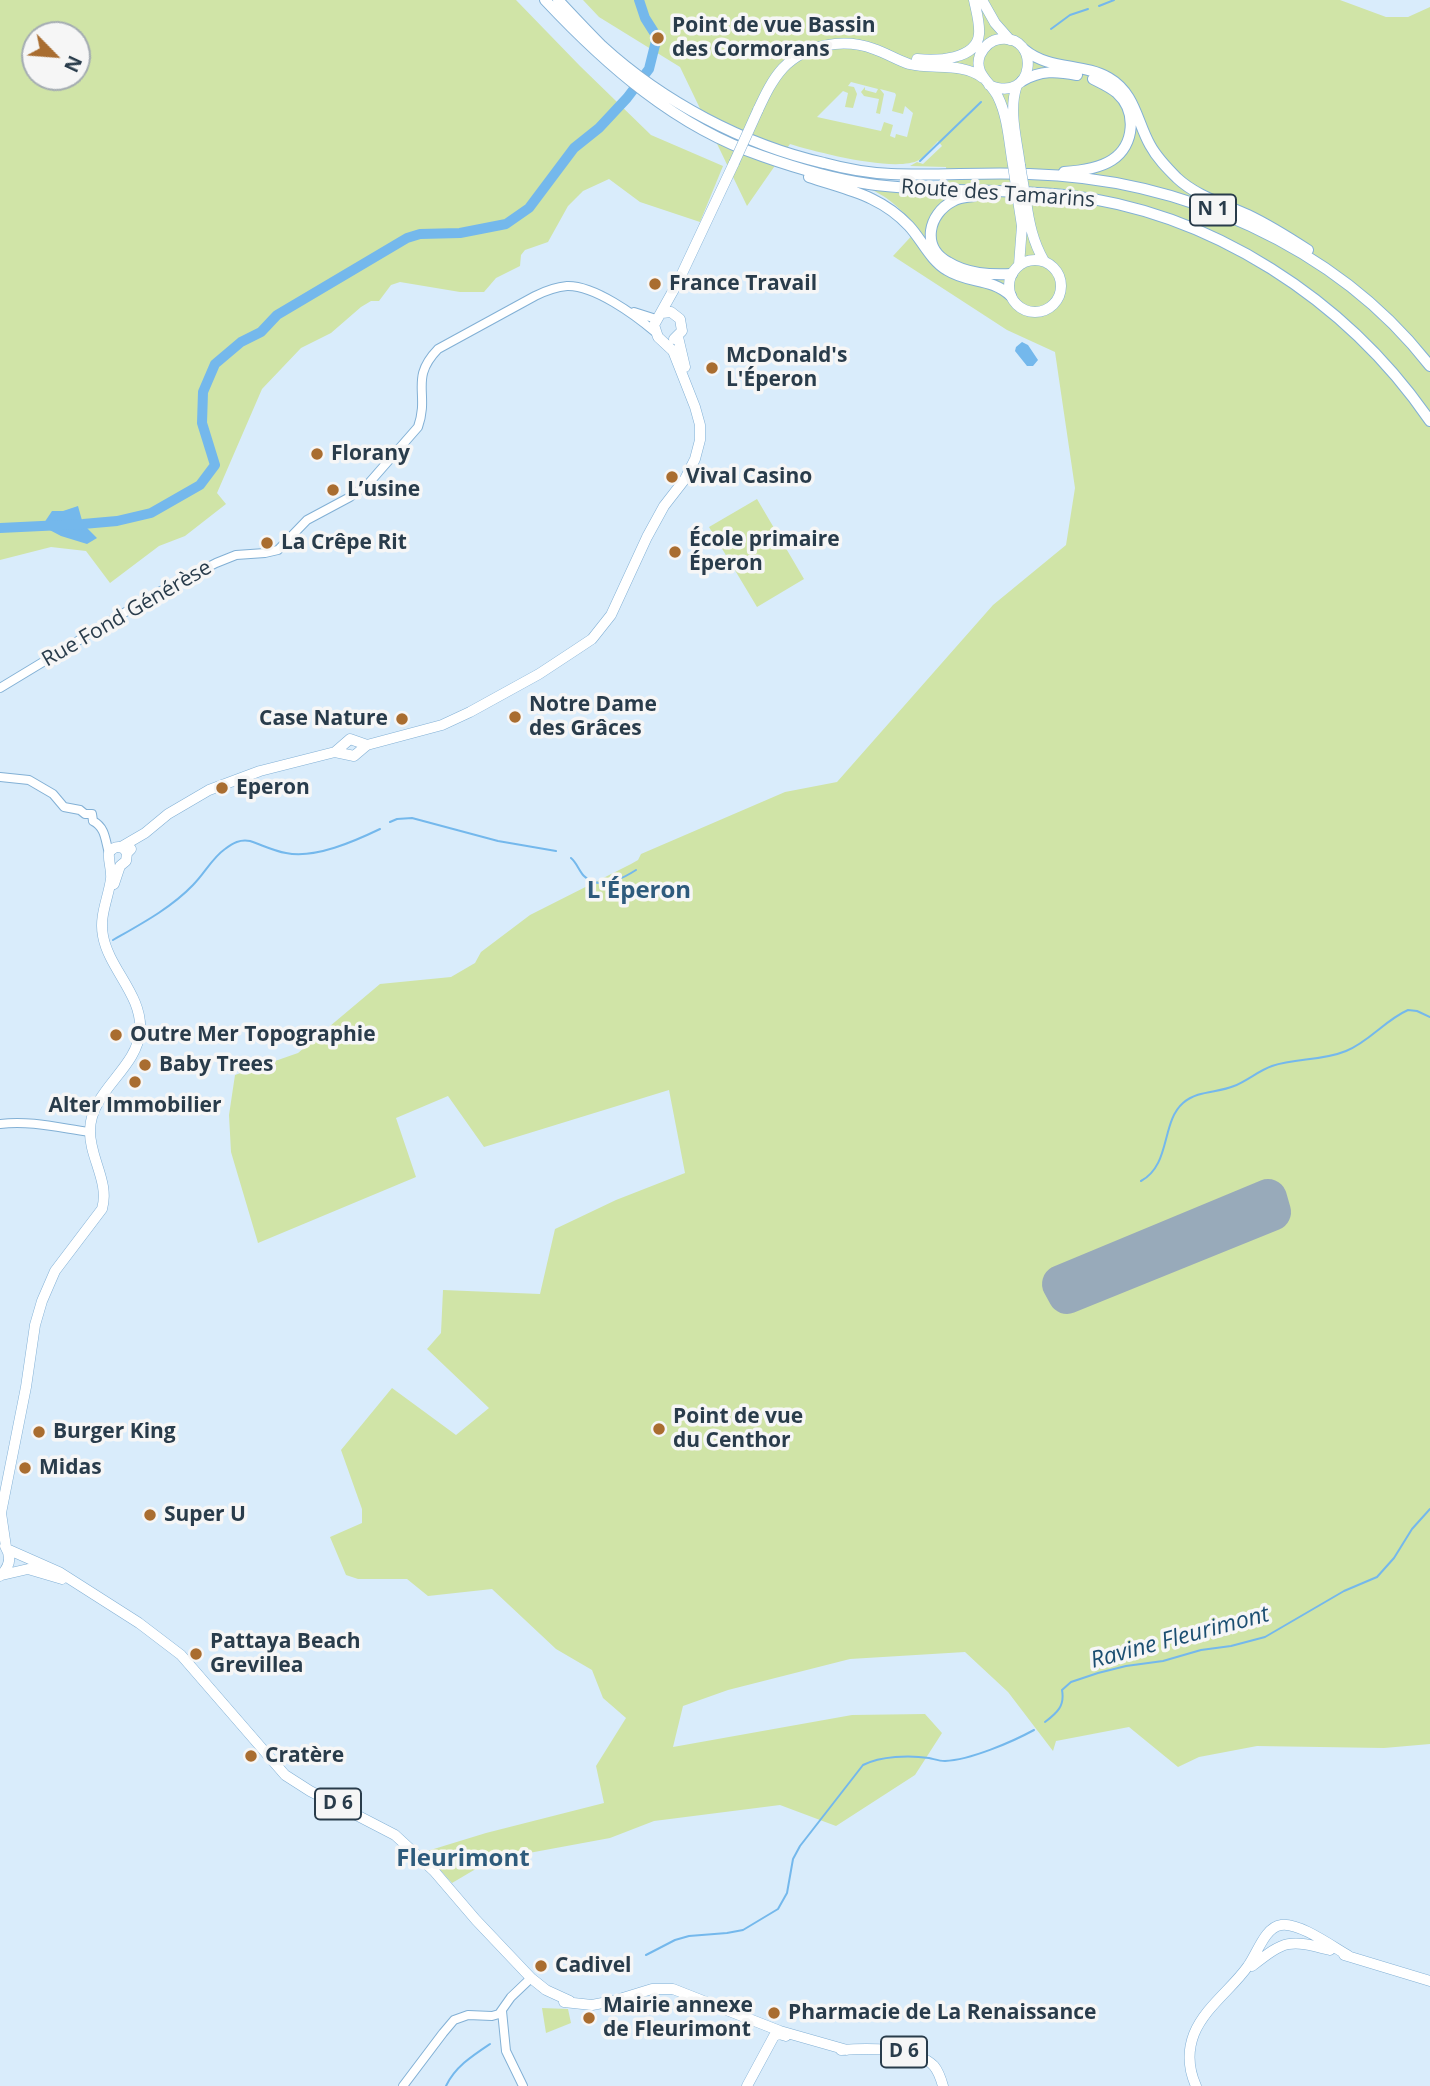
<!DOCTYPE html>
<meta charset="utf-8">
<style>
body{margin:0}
#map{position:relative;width:1430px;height:2086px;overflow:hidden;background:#d9ecfb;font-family:"Open Sans",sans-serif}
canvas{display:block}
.north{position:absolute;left:21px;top:21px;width:70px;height:70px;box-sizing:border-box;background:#f6f6f6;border:2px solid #a4acb2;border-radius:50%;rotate:115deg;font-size:19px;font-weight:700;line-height:28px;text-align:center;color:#293c4b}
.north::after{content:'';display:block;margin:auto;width:24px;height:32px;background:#a96d30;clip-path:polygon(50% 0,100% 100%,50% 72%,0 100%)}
</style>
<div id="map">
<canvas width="1430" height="2086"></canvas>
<div class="north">N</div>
</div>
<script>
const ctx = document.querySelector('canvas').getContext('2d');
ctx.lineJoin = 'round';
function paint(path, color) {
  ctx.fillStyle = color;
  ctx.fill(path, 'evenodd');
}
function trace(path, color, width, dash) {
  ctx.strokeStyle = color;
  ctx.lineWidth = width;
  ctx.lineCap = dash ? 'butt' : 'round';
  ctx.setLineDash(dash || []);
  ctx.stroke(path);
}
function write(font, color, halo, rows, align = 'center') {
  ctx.font = font + ' "Open Sans",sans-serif';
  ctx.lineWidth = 7;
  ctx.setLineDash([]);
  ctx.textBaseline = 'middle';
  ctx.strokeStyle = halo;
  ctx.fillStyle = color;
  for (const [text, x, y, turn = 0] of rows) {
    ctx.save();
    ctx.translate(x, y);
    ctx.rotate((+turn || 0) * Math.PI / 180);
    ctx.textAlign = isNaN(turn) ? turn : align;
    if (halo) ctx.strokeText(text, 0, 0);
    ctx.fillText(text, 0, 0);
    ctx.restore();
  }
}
paint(new Path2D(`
 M 0,0 L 516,0 L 580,66 L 651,135 L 723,166 L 700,222 L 640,202 L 609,179 L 583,191 L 568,206 L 548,242 L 525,250 L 521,255 L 520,266 L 496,278 L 484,292 L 460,292 L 400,282 L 391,285 L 379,301 L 371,301 L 361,307 L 331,333 L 301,348 L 262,389 L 217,493 L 226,504 L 185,536 L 159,546 L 110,583 L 86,551 L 51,547 L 0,560 ZM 35,35 L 77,35 L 77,77 L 35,77 Z
 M 583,0 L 1340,0 L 1386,17 L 1408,17 L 1430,7 L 1430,1744 L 1384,1748 L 1257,1746 L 1199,1757 L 1178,1767 L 1129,1727 L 1056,1741 L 1053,1751 L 1008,1692 L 965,1652 L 850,1659 L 728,1690 L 683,1706 L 673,1747 L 852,1715 L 925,1714 L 942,1733 L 915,1775 L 836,1826 L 780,1805 L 654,1821 L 610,1838 L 491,1860 L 452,1883 L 424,1852 L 486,1833 L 604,1803 L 596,1766 L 626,1718 L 603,1698 L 592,1670 L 556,1649 L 492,1589 L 428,1596 L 407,1579 L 358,1579 L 346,1575 L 330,1537 L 362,1523 L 362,1509 L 341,1450 L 392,1388 L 456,1435 L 489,1408 L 427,1349 L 441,1333 L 443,1290 L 540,1294 L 555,1229 L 616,1200 L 685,1173 L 669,1090 L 484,1147 L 448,1096 L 396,1118 L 416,1177 L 258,1243 L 231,1152 L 229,1115 L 235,1075 L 298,1053 L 380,984 L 451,977 L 475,963 L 481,952 L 530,915 L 631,864 L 638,860 L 641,854 L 785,792 L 837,782 L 993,605 L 1066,545 L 1075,488 L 1055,352 L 1007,330 L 893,256 L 917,230 C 900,206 889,198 863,185 L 908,195 L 941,194 L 948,183 L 946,167 L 910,166 L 917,162 L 923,164 L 942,146 L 938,141 C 932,147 925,156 919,160 C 896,173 816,152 790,144 L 747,206 L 680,67 L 599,17 ZM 851,82 L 878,89 L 876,93 L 865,90 L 865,87 L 861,92 L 864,96 L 879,99 L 876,113 L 880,114 L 884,94 L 880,89 L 895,93 L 896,95 L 892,111 L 903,114 L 905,106 L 913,113 L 907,137 L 896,134 L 895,138 L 890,136 L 893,125 L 884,122 L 881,131 L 817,117 L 843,91 L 848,93 L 845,107 L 853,108 L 857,94 L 854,87 L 848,86 Z
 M 757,499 L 804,579 L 757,607 L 709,527 Z
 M 542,2008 L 568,2009 L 571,2023 L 546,2033 Z`), '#d0e4a7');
paint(new Path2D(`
 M 1022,342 L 1028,345 L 1038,360 L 1033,366 L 1027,366 L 1015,351 L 1016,347 Z
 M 78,506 L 83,524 L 97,538 L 87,544 L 61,536 L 42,526 L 52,511 L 63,511 Z`), '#74b8ec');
trace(new Path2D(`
 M 1099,6 L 1114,0
 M 1051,29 L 1070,15 L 1088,9
 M 920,161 L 981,102
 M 390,822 L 397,819 L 412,818 L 498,841 L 556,851
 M 571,858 C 577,863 579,871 584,876 C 599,891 622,879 636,870
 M 113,940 C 141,924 171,908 193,885 C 205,873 212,858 225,849 C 233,843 240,839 250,841 C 262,845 274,851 286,853 C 315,859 355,841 380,829
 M 1141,1181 C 1171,1165 1161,1122 1183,1103 C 1198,1090 1218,1093 1234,1086 C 1247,1081 1258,1071 1272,1066 C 1296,1058 1322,1061 1346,1051 C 1369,1042 1385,1020 1408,1010 L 1417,1011 L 1430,1017
 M 1045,1722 C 1057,1713 1065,1706 1062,1690 L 1071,1682 L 1098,1673 L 1126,1666 L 1163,1661 L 1201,1650 L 1231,1646 L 1265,1637 L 1344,1591 L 1377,1577 L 1394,1558 L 1412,1529 L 1430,1509
 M 646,1955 L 675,1940 L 689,1936 L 727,1933 L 743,1930 L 778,1909 L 787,1893 L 793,1859 L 800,1846 L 863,1765 C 881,1756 909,1755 929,1758 C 934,1759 939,1761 945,1761 C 970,1760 1012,1742 1034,1730
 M 446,2086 C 455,2067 472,2056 490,2044`), '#74b8ec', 2);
trace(new Path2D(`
 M 0,528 L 83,524 L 117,521 L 151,513 L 200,485 L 215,465 L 202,423 L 203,392 L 215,364 L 241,342 L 261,332 L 277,315 L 407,238 L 420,234 L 460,233 L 506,224 L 529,208 L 574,148 L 599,128 L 627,98 L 649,69 L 657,37 L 645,18 L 639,0`), '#74b8ec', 10);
trace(new Path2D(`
 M 1268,1198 L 1272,1212 L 1067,1295 L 1061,1284 Z`), '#98aaba', 38);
const minor = new Path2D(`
 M 634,312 L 656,319
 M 0,688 L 157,593 L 216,563 L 236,555 L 265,553 L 278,550 L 307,520 L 350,497 L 369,483 L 418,427 C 430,393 409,379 438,349 L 535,296 C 545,291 555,287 567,286 C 594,285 635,315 655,332
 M 0,777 L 29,780 L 53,794 L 64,807 L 80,810 L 85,814 L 92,814 L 93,821
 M 93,821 C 106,828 105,840 109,853
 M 0,1124 C 30,1120 60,1128 89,1132
 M 502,2011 L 506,2051 L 523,2086
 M 403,2086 L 443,2033 L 454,2020 L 468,2015 L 492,2016 L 499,2014 L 511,1997 L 531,1978`);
const major = new Path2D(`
 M 982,0 L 995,23 L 1010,40
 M 917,59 C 936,61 977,60 979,34 C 980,23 976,10 974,0
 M 989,85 C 1036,105 1041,34 1000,39 C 991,40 984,47 980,55 C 973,74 991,82 998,97 C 1008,117 1009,143 1013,165
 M 1017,85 C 1008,110 1017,140 1020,165
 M 758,110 C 765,95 772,80 783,68 C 806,44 844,38 874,49 C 886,53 897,60 909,64 C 933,70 963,62 983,78
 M 1018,200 L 1022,226 L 1019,265
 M 1026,201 C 1029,223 1033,242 1044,261
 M1009 286a26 26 0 1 1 52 0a26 26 0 1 1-52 0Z
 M 662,313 L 671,312 L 680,319 L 682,331 L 674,339
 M 678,337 L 685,367
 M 335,752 L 354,756 L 367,745 L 442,725 L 470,712 L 539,674 L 577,649 L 592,639 L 611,615 L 647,537 L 664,506 L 685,479 L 695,459 L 700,440 L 700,425 L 695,407 L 673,351 L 658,337 L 654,325 L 678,282 L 734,163
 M 121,847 L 145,833 L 168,814 L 209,790 L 260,771 L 335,752 L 350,739 L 367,745
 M 114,884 L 120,866 L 126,861 L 127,853 L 131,849
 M 6,1547 L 1,1513 L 26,1387 L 35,1325 L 42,1301 L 55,1271 L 102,1209 C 110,1182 89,1157 90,1130 C 91,1090 137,1069 140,1031 C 143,996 109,969 103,936 C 99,916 108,899 111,879 C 112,869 108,862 109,853 C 114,845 123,845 127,853
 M 7,1549 L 59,1572 L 139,1623 L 181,1655 L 285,1775 L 310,1791 L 395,1835 L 434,1871 L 476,1920 L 531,1978 L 546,1990 L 570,2001
 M 2,1575 L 28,1569 L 62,1579
 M 0,1576 C 10,1567 12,1557 5,1546
 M 1344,1955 L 1430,1981
 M 1252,1966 C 1285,1940 1289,1939 1330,1950
 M 564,2002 L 592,2005 L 613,2001 L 652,1989 L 673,1989 L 780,2031 L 847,2050
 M 841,2050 C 866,2048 916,2047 934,2066 C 939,2072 941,2079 943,2086
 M 747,2086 L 774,2036 L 779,2034 L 786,2036
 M 1196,2086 C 1188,2068 1187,2052 1194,2034 C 1205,2007 1232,1989 1248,1966 C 1257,1954 1265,1927 1281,1925 C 1299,1922 1333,1947 1349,1956`);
const highway = new Path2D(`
 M 545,0 C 606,65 676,127 762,156 C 796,168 833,179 869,184 C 933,193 999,188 1064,195 C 1211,211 1347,300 1430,421
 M 558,0 C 573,16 587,31 602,46 C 662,101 744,145 824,163 C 846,169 869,173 891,174 C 937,176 983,172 1029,174 C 1180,178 1336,245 1430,366
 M 1025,50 C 1049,70 1083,63 1109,78 C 1135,93 1137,122 1150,145 C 1157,158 1167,168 1177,178 C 1196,196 1224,204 1248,215 C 1269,225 1288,237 1308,250
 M 1022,81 C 1041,70 1056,71 1077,75
 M 1064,172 C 1080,171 1098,169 1112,160 C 1135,145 1137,111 1117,93 C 1110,87 1101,83 1093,79
 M 809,177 C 847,190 880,195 909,226 C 922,240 930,260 947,270 C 969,284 990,277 1011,296
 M 974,196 C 967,197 959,197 953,201 C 928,214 921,247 948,262 C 967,274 990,275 1012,274`);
trace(minor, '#82b0d5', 10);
trace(major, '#82b0d5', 11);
trace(highway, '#82b0d5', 12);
trace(minor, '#fff', 8);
trace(major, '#fff', 10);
trace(highway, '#fff', 10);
const majorBridge = new Path2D(`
 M 734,163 L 758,110
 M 1013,165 L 1018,200
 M 1020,165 L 1026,201`);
trace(majorBridge, '#82b0d5', 11, []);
trace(majorBridge, '#fff', 10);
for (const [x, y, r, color] of [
 [658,38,7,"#a96d30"],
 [655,284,7,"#a96d30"],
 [712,368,7,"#a96d30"],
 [317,454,7,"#a96d30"],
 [672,477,7,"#a96d30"],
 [333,490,7,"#a96d30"],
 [267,543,7,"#a96d30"],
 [675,552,7,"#a96d30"],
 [515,717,7,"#a96d30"],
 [402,719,7,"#a96d30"],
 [222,788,7,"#a96d30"],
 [116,1035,7,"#a96d30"],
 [145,1065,7,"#a96d30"],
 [135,1082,7,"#a96d30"],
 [659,1429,7,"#a96d30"],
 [39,1432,7,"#a96d30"],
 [25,1468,7,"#a96d30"],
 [150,1515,7,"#a96d30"],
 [196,1654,7,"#a96d30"],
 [251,1756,7,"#a96d30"],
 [541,1966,7,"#a96d30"],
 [774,2013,7,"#a96d30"],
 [589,2018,7,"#a96d30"]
]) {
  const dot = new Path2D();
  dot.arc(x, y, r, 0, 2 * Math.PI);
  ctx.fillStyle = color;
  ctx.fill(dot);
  trace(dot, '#f6f6f6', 2.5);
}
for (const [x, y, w] of [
 [1213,210,46],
 [338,1804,46],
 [904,2052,46]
]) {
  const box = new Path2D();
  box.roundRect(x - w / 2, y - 15.5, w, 31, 5);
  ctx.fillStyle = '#f6f6f6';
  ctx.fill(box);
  trace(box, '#293c4b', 2);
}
write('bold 19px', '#293c4b', null, [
 ["N 1",1213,210],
 ["D 6",338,1804],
 ["D 6",904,2052]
]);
write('bold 21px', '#293c4b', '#f6f6f6', [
 ["Point de vue Bassin",672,26],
 ["des Cormorans",672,50],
 ["France Travail",669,284],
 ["McDonald's",726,356],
 ["L'Éperon",726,380],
 ["Florany",331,454],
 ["Vival Casino",686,477],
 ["L’usine",347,490],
 ["École primaire",689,540],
 ["Éperon",689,564],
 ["La Crêpe Rit",281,543],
 ["Notre Dame",529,705],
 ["des Grâces",529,729],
 ["Case Nature",388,719,"right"],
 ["Eperon",236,788],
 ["Outre Mer Topographie",130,1035],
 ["Baby Trees",159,1065],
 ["Alter Immobilier",135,1106,"center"],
 ["Point de vue",673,1417],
 ["du Centhor",673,1441],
 ["Burger King",53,1432],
 ["Midas",39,1468],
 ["Super U",164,1515],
 ["Pattaya Beach",210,1642],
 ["Grevillea",210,1666],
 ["Cratère",265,1756],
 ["Cadivel",555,1966],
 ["Mairie annexe",603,2006],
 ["de Fleurimont",603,2030],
 ["Pharmacie de La Renaissance",788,2013]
], 'left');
write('21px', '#293c4b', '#f6f6f6', [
 ["Route des Tamarins",998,194,4],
 ["Rue Fond Générèse",127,614,-30]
]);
write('italic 23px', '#1b4e71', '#f6f6f6', [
 ["Ravine Fleurimont",1180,1638,-15]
]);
write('bold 24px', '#2e5b7c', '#f6f6f6', [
 ["L'Éperon",639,891],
 ["Fleurimont",463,1859]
]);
</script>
